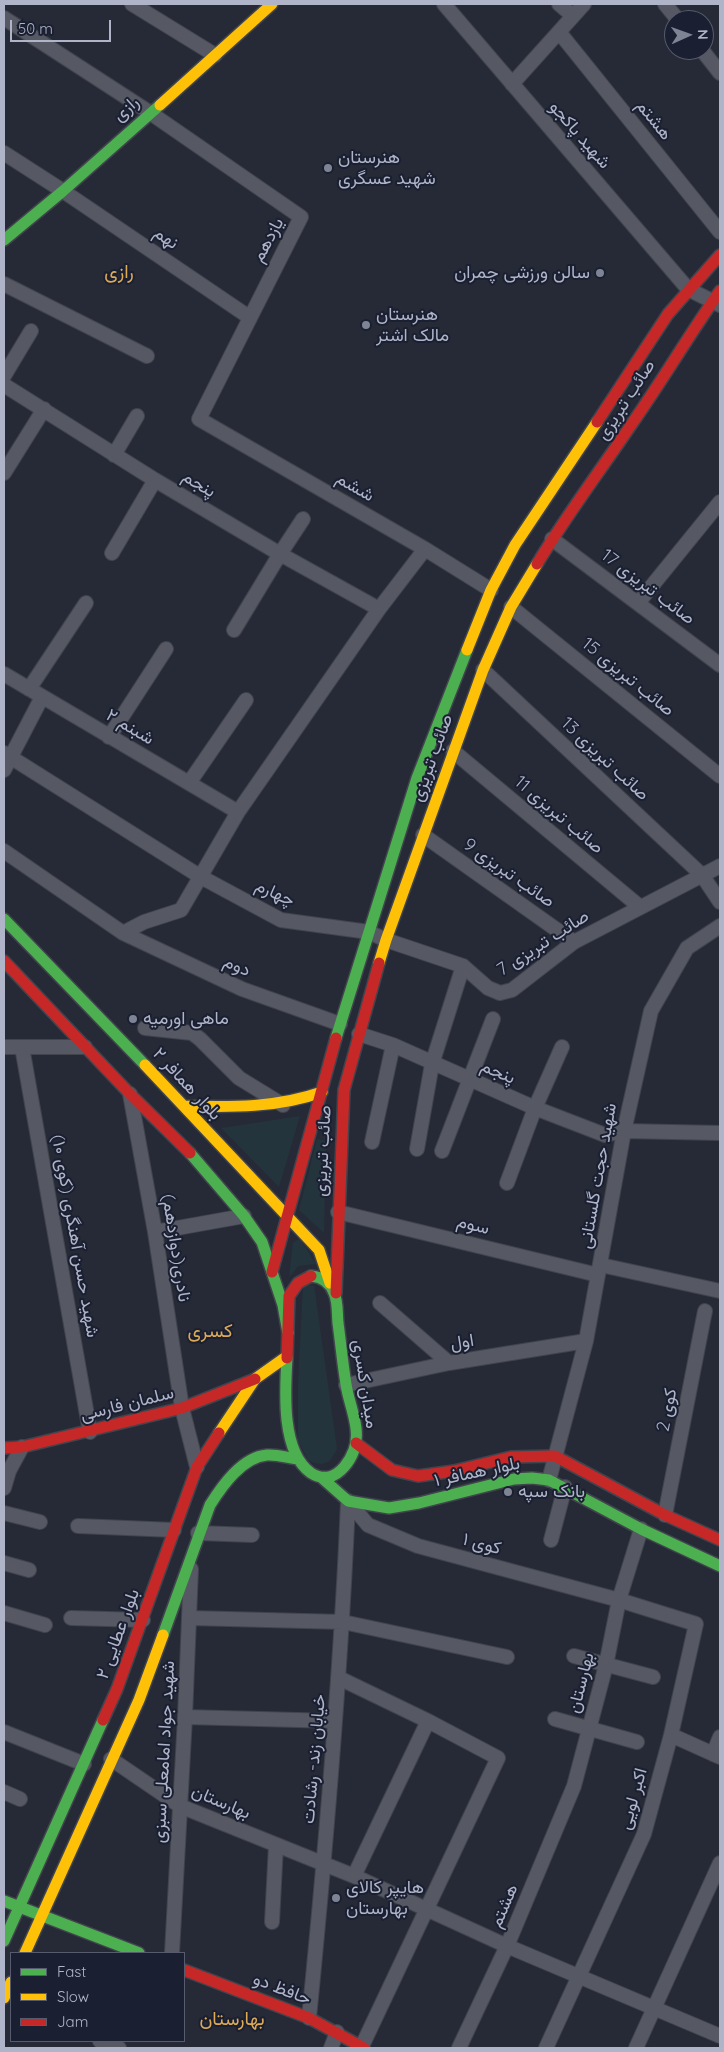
<!DOCTYPE html>
<meta charset="utf-8">
<style>
body{margin:0}
#map{position:relative;width:724px;height:2052px;overflow:hidden;background:#262a37;font-family:Quicksand,sans-serif}
canvas{display:block}
.frame{position:absolute;inset:0;border:5px solid #afb4c8;pointer-events:none}
.legend{position:absolute;left:10px;top:1952px;width:175px;height:90px;box-sizing:border-box;background:#1a1f31;border:1px solid #565b6d;margin:0;padding:6px 9px;list-style:none;font-size:15px;color:#afb4c8}
.legend li{display:flex;align-items:center;gap:10px;height:25px}
.legend b{width:25px;border:1px solid #565b6d}
.north{position:absolute;left:664px;top:10px;width:50px;height:50px;box-sizing:border-box;background:#1a1f31;border:1px solid #565b6d;border-radius:50%;rotate:88deg;font-size:14px;font-weight:700;line-height:20px;text-align:center;color:#afb4c8}
.north::after{content:'';display:block;margin:auto;width:18px;height:22px;background:#7f8495;clip-path:polygon(50% 0,100% 100%,50% 72%,0 100%)}
.scale{position:absolute;left:10px;top:20px;width:101px;height:22px;box-sizing:border-box;border:2px solid #afb4c8;border-top:0;padding-left:6px;font-size:15px;line-height:18px;white-space:nowrap;color:#afb4c8;-webkit-text-stroke:4px #1a1f31;paint-order:stroke}
</style>
<div id="map">
<canvas width="724" height="2052"></canvas>
<div class="frame"></div>
<ul class="legend">
<li><b style="height:6px;background:#4caf50"></b>Fast</li>
<li><b style="height:6px;background:#ffc107"></b>Slow</li>
<li><b style="height:6px;background:#c62828"></b>Jam</li>
</ul>
<div class="north">N</div>
<div class="scale">50 m</div>
</div>
<script>
const ctx = document.querySelector('canvas').getContext('2d');
ctx.lineJoin = 'round';
function paint(path, color) {
  ctx.fillStyle = color;
  ctx.fill(path, 'evenodd');
}
function trace(path, color, width, dash) {
  ctx.strokeStyle = color;
  ctx.lineWidth = width;
  ctx.lineCap = dash ? 'butt' : 'round';
  ctx.setLineDash(dash || []);
  ctx.stroke(path);
}
function write(font, color, halo, rows, align = 'center') {
  ctx.font = font + ' Quicksand,Vazirmatn,sans-serif';
  ctx.lineWidth = 4;
  ctx.setLineDash([]);
  ctx.textBaseline = 'middle';
  ctx.strokeStyle = halo;
  ctx.fillStyle = color;
  for (const [text, x, y, turn = 0] of rows) {
    ctx.save();
    ctx.translate(x, y);
    ctx.rotate((+turn || 0) * Math.PI / 180);
    ctx.textAlign = isNaN(turn) ? turn : align;
    if (halo) ctx.strokeText(text, 0, 0);
    ctx.fillText(text, 0, 0);
    ctx.restore();
  }
}
paint(new Path2D(`
 M 300,1116 L 279,1187 L 221,1128 Z
 M 317,1139 L 326,1141 L 324,1233 L 299,1210 Z
 M 300,1239 L 316,1264 L 298,1266 L 289,1278 L 293,1242 Z
 M 314,1285 L 337,1449 L 330,1461 L 322,1464 L 314,1463 L 308,1460 L 298,1440 L 298,1382 L 303,1286 Z`), '#23343c');
const street = new Path2D(`
 M 132,4 L 215,55
 M 444,4 L 688,289 L 720,305
 M 559,4 L 573,16
 M 665,4 L 678,20
 M 4,18 L 149,112 L 301,217 L 199,419 L 425,549 L 491,590
 M 559,32 L 720,232
 M 702,50 L 720,73
 M 512,84 L 584,4
 M 4,153 L 63,191 L 249,317
 M 4,284 L 147,356
 M 4,376 L 31,331
 M 4,385 L 155,480 L 280,554 L 379,609
 M 114,455 L 137,416
 M 4,473 L 44,409
 M 552,539 L 720,665
 M 112,553 L 155,480
 M 638,603 L 720,502
 M 511,607 L 720,776
 M 234,630 L 280,554 L 303,519
 M 483,670 L 702,875 L 720,902
 M 4,674 L 238,812
 M 29,689 L 86,603
 M 109,737 L 166,649
 M 453,751 L 640,907
 M 4,753 L 201,877 L 281,920 L 369,932 L 386,940 L 463,966 L 488,988 L 500,993 L 512,990 L 574,942 L 720,866
 M 4,770 L 42,697
 M 189,783 L 246,700
 M 423,835 L 574,942
 M 4,851 L 123,933 L 242,989 L 340,1024
 M 123,933 L 144,922 L 181,910 L 238,812 L 379,609 L 425,549
 M 145,1028 L 192,1033 L 200,1039 L 239,1078 L 283,1105
 M 359,1034 L 393,1045 L 535,1108 L 605,1135 L 624,1131 L 720,1133
 M 4,1047 L 85,1047
 M 22,1047 L 90,1432
 M 130,1094 L 155,1232 L 182,1408 L 197,1467
 M 372,1142 L 393,1045
 M 417,1149 L 432,1064 L 463,966
 M 442,1151 L 493,1019
 M 507,1183 L 535,1108 L 562,1047
 M 338,1212 L 598,1275
 M 155,1232 L 244,1216
 M 601,1265 L 720,1291
 M 380,1303 L 449,1363
 M 346,1385 L 449,1363 L 586,1341
 M 549,1480 L 586,1341 L 624,1131 L 651,1011 L 687,948 L 720,926
 M 4,1488 L 9,1471 L 22,1447
 M 348,1501 L 368,1525 L 418,1546 L 619,1600 L 696,1624 L 671,1735 L 644,1834 L 546,2048
 M 4,1513 L 40,1522
 M 665,1515 L 705,1311
 M 78,1526 L 174,1530
 M 198,1533 L 252,1535
 M 551,1540 L 565,1487
 M 4,1563 L 29,1570
 M 4,1613 L 45,1625
 M 71,1618 L 143,1620
 M 190,1618 L 343,1622 L 507,1657
 M 574,1656 L 653,1677
 M 339,1678 L 428,1721 L 498,1758 L 362,2046
 M 185,1717 L 335,1721
 M 555,1719 L 637,1742
 M 4,1732 L 84,1764
 M 671,1735 L 720,1757
 M 713,1754 L 720,1737
 M 111,1759 L 180,1806 L 354,1876 L 507,1946 L 720,2036
 M 4,1792 L 20,1799
 M 354,1876 L 428,1721
 M 272,1922 L 276,1845
 M 172,1953 L 185,1717 L 191,1569
 M 309,2018 C 326,1846 341,1674 348,1501
 M 100,2041 L 119,2048
 M 331,2048 L 337,2032
 M 459,2048 L 507,1946 L 574,1786 L 606,1665 L 619,1600 L 641,1529
 M 636,2048 L 720,1863`);
const fast = new Path2D(`
 M 4,240 L 63,191 L 160,105
 M 4,919 L 145,1065
 M 336,1038 L 417,778 L 467,650
 M 190,1153 L 244,1216 L 262,1242 L 283,1305 L 288,1333
 M 287,1358 C 285,1391 281,1452 311,1473 C 317,1477 322,1478 329,1477 C 341,1474 350,1461 354,1450 C 361,1431 351,1409 347,1390 C 343,1368 341,1345 338,1323 C 337,1313 338,1301 334,1293 C 330,1282 322,1277 311,1276
 M 322,1478 L 348,1501 L 389,1508 L 419,1503 L 514,1479 L 532,1478 L 549,1480 L 641,1529 L 720,1566
 M 163,1635 L 210,1505 C 222,1486 242,1457 267,1455 C 277,1454 288,1458 298,1459
 M 4,1901 L 139,1953
 M 4,1941 L 103,1720`);
const slow = new Path2D(`
 M 160,105 L 272,4
 M 467,650 L 491,590 L 515,545 L 597,422
 M 379,963 L 386,940 L 483,670 L 511,607 L 537,564
 M 145,1065 L 319,1250 L 330,1283
 M 185,1106 C 232,1107 277,1108 322,1092
 M 219,1433 L 255,1379 L 286,1357
 M 25,1953 L 139,1700 L 163,1635
 M 4,1998 L 11,1982`);
const jam = new Path2D(`
 M 597,422 L 668,314 L 720,255
 M 537,564 C 566,516 600,471 631,425 C 662,381 689,335 720,291
 M 4,961 L 130,1094 L 190,1153
 M 272,1272 L 336,1038
 M 336,1293 L 344,1090 L 379,963
 M 287,1358 L 289,1296 L 298,1283 L 311,1276
 M 356,1443 L 392,1470 L 418,1476 L 454,1471 L 511,1457 L 555,1456 L 665,1515 L 720,1540
 M 4,1448 L 22,1447 L 182,1408 L 255,1379
 M 103,1720 L 117,1689 L 197,1467 L 219,1433
 M 184,1970 L 309,2018 L 364,2048`);
trace(street, '#41444d', 16);
trace(fast, '#41444d', 14);
trace(slow, '#41444d', 14);
trace(jam, '#41444d', 14);
trace(street, '#565964', 14);
trace(fast, '#4caf50', 11);
trace(slow, '#ffc107', 11);
trace(jam, '#c62828', 11);
for (const [x, y, r, color] of [
 [328,168,5,"#7f8495"],
 [600,273,5,"#7f8495"],
 [366,325,5,"#7f8495"],
 [133,1019,5,"#7f8495"],
 [508,1492,5,"#7f8495"],
 [336,1898,5,"#7f8495"]
]) {
  const dot = new Path2D();
  dot.arc(x, y, r, 0, 2 * Math.PI);
  ctx.fillStyle = color;
  ctx.fill(dot);
  trace(dot, '#1a1f31', 2);
}
write('18px', '#afb4c8', '#1a1f31', [
 ["رازی",126,109,-42],
 ["هشتم",654,120,51],
 ["شهید پاکجو",580,135,49],
 ["نهم",166,238,34],
 ["یازدهم",268,240,-62],
 ["صائب تبریزی",626,400,-57],
 ["پنجم",199,484,31],
 ["ششم",355,487,30],
 ["صائب تبریزی 17",648,587,37],
 ["صائب تبریزی 15",628,677,39],
 ["شبنم ۲",130,727,31],
 ["صائب تبریزی",432,758,-70],
 ["صائب تبریزی 13",605,759,43],
 ["صائب تبریزی 11",559,815,40],
 ["صائب تبریزی 9",509,873,35],
 ["چهارم",275,893,24],
 ["صائب تبریزی 7",543,943,-33],
 ["دوم",237,966,24],
 ["پنجم",498,1072,23],
 ["بلوار همافر ۲",187,1084,47],
 ["صائب تبریزی",323,1151,-87],
 ["شهید حجت گلستانی",598,1176,-80],
 ["سوم",473,1225,14],
 ["شهید حسن آهنگری (کوی ۱۰)",75,1236,80],
 ["نادری(دوازدهم)",176,1248,81],
 ["اول",462,1342,-9],
 ["میدان کسری",365,1384,81],
 ["سلمان فارسی",127,1404,-14],
 ["کوی 2",667,1410,-79],
 ["بلوار همافر ۱",477,1472,-12],
 ["کوی ۱",482,1544,15],
 ["بلوار عطایی ۲",118,1634,-70],
 ["بهارستان",581,1683,-76],
 ["شهید جواد امامعلی سبزی",164,1752,-87],
 ["خیابان زند- رشادت",314,1759,-85],
 ["اکبر لویی",633,1799,-74],
 ["بهارستان",221,1802,23],
 ["هشتم",504,1906,-67],
 ["حافظ دو",282,1989,21]
]);
write('18px', '#afb4c8', '#1a1f31', [
 ["هنرستان",338,158],
 ["شهید عسگری",338,179],
 ["سالن ورزشی چمران",590,273,"right"],
 ["هنرستان",376,315],
 ["مالک اشتر",376,336],
 ["ماهی اورمیه",143,1019],
 ["بانک سپه",518,1492],
 ["هایپر کالای",346,1888],
 ["بهارستان",346,1909]
], 'left');
write('19px', '#ddaa56', '#1a1f31', [
 ["رازی",119,272],
 ["کسری",210,1331],
 ["بهارستان",232,2019]
]);
</script>
